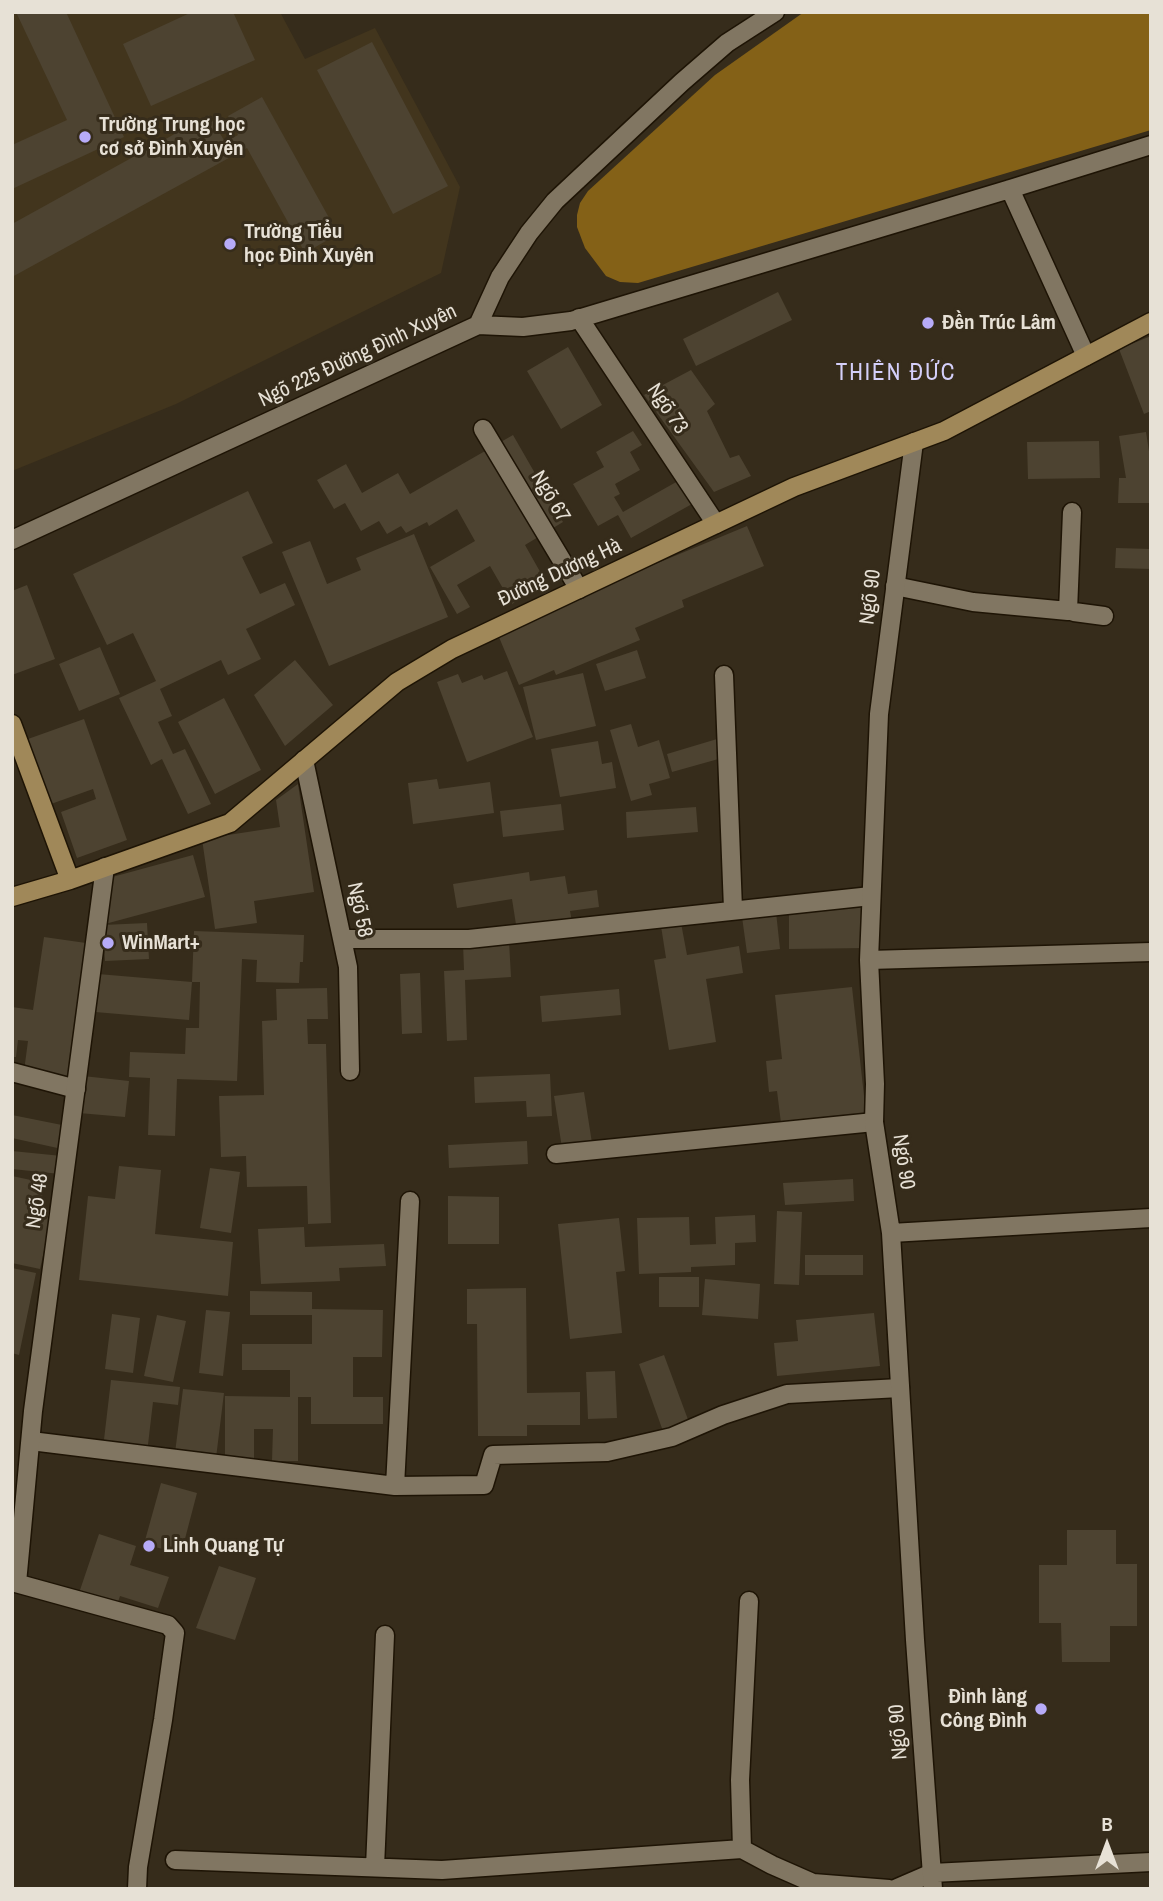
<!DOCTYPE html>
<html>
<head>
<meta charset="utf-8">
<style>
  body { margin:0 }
  #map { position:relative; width:1163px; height:1901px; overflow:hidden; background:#362c1b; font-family:"Archivo Narrow",sans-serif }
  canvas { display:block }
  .frame { position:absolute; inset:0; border:14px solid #e7e1d6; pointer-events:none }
  .north { position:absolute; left:1072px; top:1810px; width:70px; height:70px; -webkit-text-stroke:5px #362c1b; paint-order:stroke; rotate:0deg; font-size:19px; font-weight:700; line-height:28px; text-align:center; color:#e7e1d6 }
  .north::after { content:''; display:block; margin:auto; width:24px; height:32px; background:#e7e1d6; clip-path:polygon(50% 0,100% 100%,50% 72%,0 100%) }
</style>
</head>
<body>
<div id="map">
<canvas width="1163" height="1901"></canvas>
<div class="frame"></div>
<div class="north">B</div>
</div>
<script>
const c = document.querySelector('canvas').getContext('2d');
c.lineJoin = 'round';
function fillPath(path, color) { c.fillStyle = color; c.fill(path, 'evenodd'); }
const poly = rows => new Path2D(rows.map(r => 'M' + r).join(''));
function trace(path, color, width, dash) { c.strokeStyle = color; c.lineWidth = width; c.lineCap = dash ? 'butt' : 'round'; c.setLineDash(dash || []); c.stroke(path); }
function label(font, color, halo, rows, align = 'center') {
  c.font = font + ' "Archivo Narrow",sans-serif'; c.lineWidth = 6; c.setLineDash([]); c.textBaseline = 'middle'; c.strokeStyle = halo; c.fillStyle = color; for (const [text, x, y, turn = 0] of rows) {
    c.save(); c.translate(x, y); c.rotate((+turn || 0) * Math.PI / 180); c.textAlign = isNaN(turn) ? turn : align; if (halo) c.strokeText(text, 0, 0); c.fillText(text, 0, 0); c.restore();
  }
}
const built = poly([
  [12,12,280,12,305,59,375,28,460,187,441,273,176,404,12,471]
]);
const water = poly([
  [804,12,1151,12,1151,130,638,283,620,282,606,276,585,248,577,227,577,215,580,203,588,191,715,75]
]);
const building = poly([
  [16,12,66,12,124,137,12,189,12,145,67,120],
  [192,12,233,12,255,60,151,106,123,44],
  [372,42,448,186,393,214,317,70],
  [262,97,338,234,305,253,247,148,12,277,12,224,209,115,225,142,238,135,228,116],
  [778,292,792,320,696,366,683,339],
  [1151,336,1151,411,1144,414,1119,349],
  [568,347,602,405,561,429,527,371],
  [691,370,715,404,707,411,730,458,739,455,751,476,714,492,644,395],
  [633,431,642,445,630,452,640,470,615,484,620,494,614,497,623,512,678,481,692,504,631,538,618,515,598,526,573,484,604,467,596,452],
  [1146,432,1151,464,1151,503,1118,503,1119,478,1126,478,1119,436],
  [513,435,563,522,525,545,547,584,512,604,490,566,457,585,470,607,457,614,430,567,475,541,457,509,429,526,427,522,406,533,401,526,387,534,379,521,361,531,345,503,334,509,317,480,346,464,362,493,398,473,410,494],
  [1099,441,1100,478,1028,479,1027,442],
  [248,491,273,543,242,557,260,594,285,583,295,605,246,629,261,659,228,675,221,660,160,689,172,716,158,722,173,754,185,749,211,804,188,814,162,759,151,765,119,698,156,681,133,633,107,645,73,574],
  [747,526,764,566,682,600,684,607,635,628,640,640,556,675,554,670,519,685,496,630],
  [414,534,448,617,329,666,282,552,310,541,327,584,361,570,356,558],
  [1116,548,1151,549,1151,569,1115,568],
  [27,585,55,659,12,675,12,591],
  [100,647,120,694,79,711,59,664],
  [637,650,646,678,605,691,596,664],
  [295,660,333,705,285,746,254,695],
  [507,671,533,737,467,762,437,682,458,674,462,683,482,675,484,680],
  [583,673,596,726,536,740,523,687],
  [224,698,261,770,215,794,178,722],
  [84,719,127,840,77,858,61,812,96,799,93,789,51,804,28,739],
  [631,724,638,747,659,740,670,778,649,784,652,795,631,801,610,730],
  [717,739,722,758,672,772,667,754],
  [598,741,602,764,612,762,616,788,560,797,551,749],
  [437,779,439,789,490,782,494,813,413,824,408,783],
  [298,784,314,892,254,901,257,923,215,929,202,839,280,827,276,800],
  [561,804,564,830,503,837,500,811],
  [696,807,698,832,627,838,626,812],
  [193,855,205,897,105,924,105,879],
  [529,872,530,881,565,876,568,894,597,890,599,907,570,911,572,922,517,931,512,899,457,908,453,884],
  [865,904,866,948,789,949,789,905],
  [776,912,780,949,747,953,742,917],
  [147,923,149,959,105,961,103,925],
  [681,923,687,955,739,946,743,973,706,979,716,1042,669,1050,654,960,666,958,661,926],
  [194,931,304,935,303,962,300,962,299,983,256,982,257,960,242,959,237,1081,177,1079,175,1136,148,1135,150,1078,129,1077,130,1052,185,1054,186,1028,199,1028,200,982,192,982],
  [44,937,93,944,74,1078,24,1071,28,1041,18,1040,16,1057,12,1057,12,1007,33,1010],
  [509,941,511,977,465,980,467,1040,447,1041,444,971,464,970,463,943],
  [420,973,422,1033,402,1034,400,974],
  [98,974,192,982,189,1020,95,1012],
  [852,987,866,1114,781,1123,777,1091,769,1092,766,1061,782,1059,775,995],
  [327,988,328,1019,307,1019,308,1044,326,1044,331,1223,308,1224,307,1186,247,1187,246,1156,221,1157,219,1096,264,1095,262,1021,277,1020,276,989],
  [619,989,621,1015,542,1022,540,996],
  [550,1074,552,1116,527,1117,526,1101,475,1103,474,1077],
  [83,1076,129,1081,125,1117,79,1113],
  [584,1092,592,1143,562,1148,554,1096],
  [12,1115,67,1126,62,1149,12,1138],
  [527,1141,528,1164,449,1168,448,1145],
  [12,1151,62,1156,60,1174,12,1169],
  [119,1166,161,1170,155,1234,233,1242,228,1296,79,1280,88,1196,115,1199],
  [210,1168,240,1172,231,1233,200,1228],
  [12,1176,45,1183,39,1211,52,1214,40,1269,12,1263],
  [853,1179,854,1201,785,1205,783,1183],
  [448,1196,499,1197,499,1244,448,1244],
  [777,1211,802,1212,799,1285,774,1284],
  [755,1215,756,1242,735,1243,735,1265,691,1267,691,1272,639,1274,637,1218,689,1217,690,1245,716,1244,715,1217],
  [619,1218,625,1271,616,1272,622,1333,570,1339,558,1224],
  [304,1227,305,1247,384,1244,386,1266,339,1268,340,1281,261,1284,258,1229],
  [805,1255,863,1255,863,1275,805,1275],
  [12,1268,36,1273,19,1355,12,1353],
  [659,1277,699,1277,699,1307,659,1307],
  [705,1279,760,1284,758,1319,702,1315],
  [526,1288,527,1393,580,1392,580,1425,527,1425,527,1436,478,1436,477,1324,467,1324,467,1289],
  [250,1291,312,1292,312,1309,383,1310,382,1357,353,1357,353,1397,383,1397,383,1424,311,1424,311,1397,298,1397,298,1461,272,1461,273,1429,254,1429,254,1462,225,1462,225,1396,290,1397,290,1370,242,1370,242,1344,312,1344,312,1315,250,1315],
  [206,1310,230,1312,223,1376,199,1373],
  [874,1313,880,1366,777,1376,774,1343,798,1341,796,1320],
  [112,1314,140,1318,133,1373,105,1369],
  [157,1315,186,1321,173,1382,144,1376],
  [664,1355,690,1425,664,1434,639,1364],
  [615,1371,617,1418,588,1419,586,1372],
  [111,1380,180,1387,178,1405,153,1402,147,1453,103,1448],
  [183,1389,224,1393,216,1458,175,1453],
  [161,1483,197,1493,181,1554,144,1544],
  [1067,1530,1116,1530,1116,1564,1137,1564,1137,1626,1110,1626,1110,1662,1062,1662,1061,1623,1039,1623,1039,1565,1067,1565],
  [99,1534,136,1546,130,1565,169,1577,158,1608,120,1596,117,1605,79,1593],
  [219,1566,256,1578,235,1640,196,1628]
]);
const lane = poly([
  [895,586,973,602,1068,611,1072,512],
  [1074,612,1104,616],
  [724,675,733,909],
  [304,760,348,967,350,1071],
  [342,939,469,939,871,896],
  [12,1072,76,1089],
  [556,1154,874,1122],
  [31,1441,395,1486,484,1485,493,1455,607,1452,672,1437,723,1415,787,1394,900,1388],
  [395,1486,410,1201],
  [742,1849,740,1780,749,1601],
  [175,1860,442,1870,742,1849,772,1865,813,1883,889,1889],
  [375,1867,385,1635],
  [895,1889,932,1873]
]);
const street = poly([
  [1010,189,1086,356],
  [579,318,716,524],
  [478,325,523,327,571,321,1010,189,1151,145],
  [483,429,579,589],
  [914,442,879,714,869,960,875,1084,874,1122,891,1233,915,1640,933,1889],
  [12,540,478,325,500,277,529,233,555,201,682,82,727,43,775,12],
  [869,960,1151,952],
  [891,1233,1151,1218],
  [12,1582,168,1625,175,1633,163,1720,138,1867,137,1889],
  [17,1583,33,1411,105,867],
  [932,1873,1151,1862]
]);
const secondary = poly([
  [12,724,70,880],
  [12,897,70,880,230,823,397,682,452,649,794,487,944,431,1151,322]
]);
const markers = [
  [85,137,7,"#b7abf8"],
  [230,244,7,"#b7abf8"],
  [928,323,7,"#b7abf8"],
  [108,943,7,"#b7abf8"],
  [149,1546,7,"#b7abf8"],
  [1041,1709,7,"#b7abf8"]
];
const poiNames = [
  ["Trường Trung học",99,125],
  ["cơ sở Đình Xuyên",99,149],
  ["Trường Tiểu",244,232],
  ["học Đình Xuyên",244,256],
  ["Đền Trúc Lâm",942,323],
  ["WinMart+",122,943],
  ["Linh Quang Tự",163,1546],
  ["Đình làng",1027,1697,"right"],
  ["Công Đình",1027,1721,"right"]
];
const streetNames = [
  ["Ngõ 225 Đường Đình Xuyên",358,356,-25],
  ["Ngõ 73",667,409,56],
  ["Ngõ 67",550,497,59],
  ["Đường Dương Hà",560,573,-25],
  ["Ngõ 90",871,597,-83],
  ["Ngõ 58",359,910,78],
  ["Ngõ 90",903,1162,82],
  ["Ngõ 48",38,1201,-82],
  ["Ngõ 90",899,1732,-94]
];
const neighbourhoodNames = [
  ["THIÊN ĐỨC",896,374]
];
fillPath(built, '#42351d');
fillPath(water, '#846117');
fillPath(building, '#4d4331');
trace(lane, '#1e1405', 21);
trace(street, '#1e1405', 21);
trace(secondary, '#1e1405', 21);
trace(lane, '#817662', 18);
trace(street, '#817662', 18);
trace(secondary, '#a08859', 18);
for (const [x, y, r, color] of markers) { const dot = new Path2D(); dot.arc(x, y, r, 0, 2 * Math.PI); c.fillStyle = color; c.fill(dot); trace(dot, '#362c1b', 2.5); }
label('bold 21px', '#e7e1d6', '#362c1b', poiNames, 'left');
label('21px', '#e7e1d6', '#362c1b', streetNames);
c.letterSpacing = '2px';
label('23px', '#d4cffa', '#362c1b', neighbourhoodNames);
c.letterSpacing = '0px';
</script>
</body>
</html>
